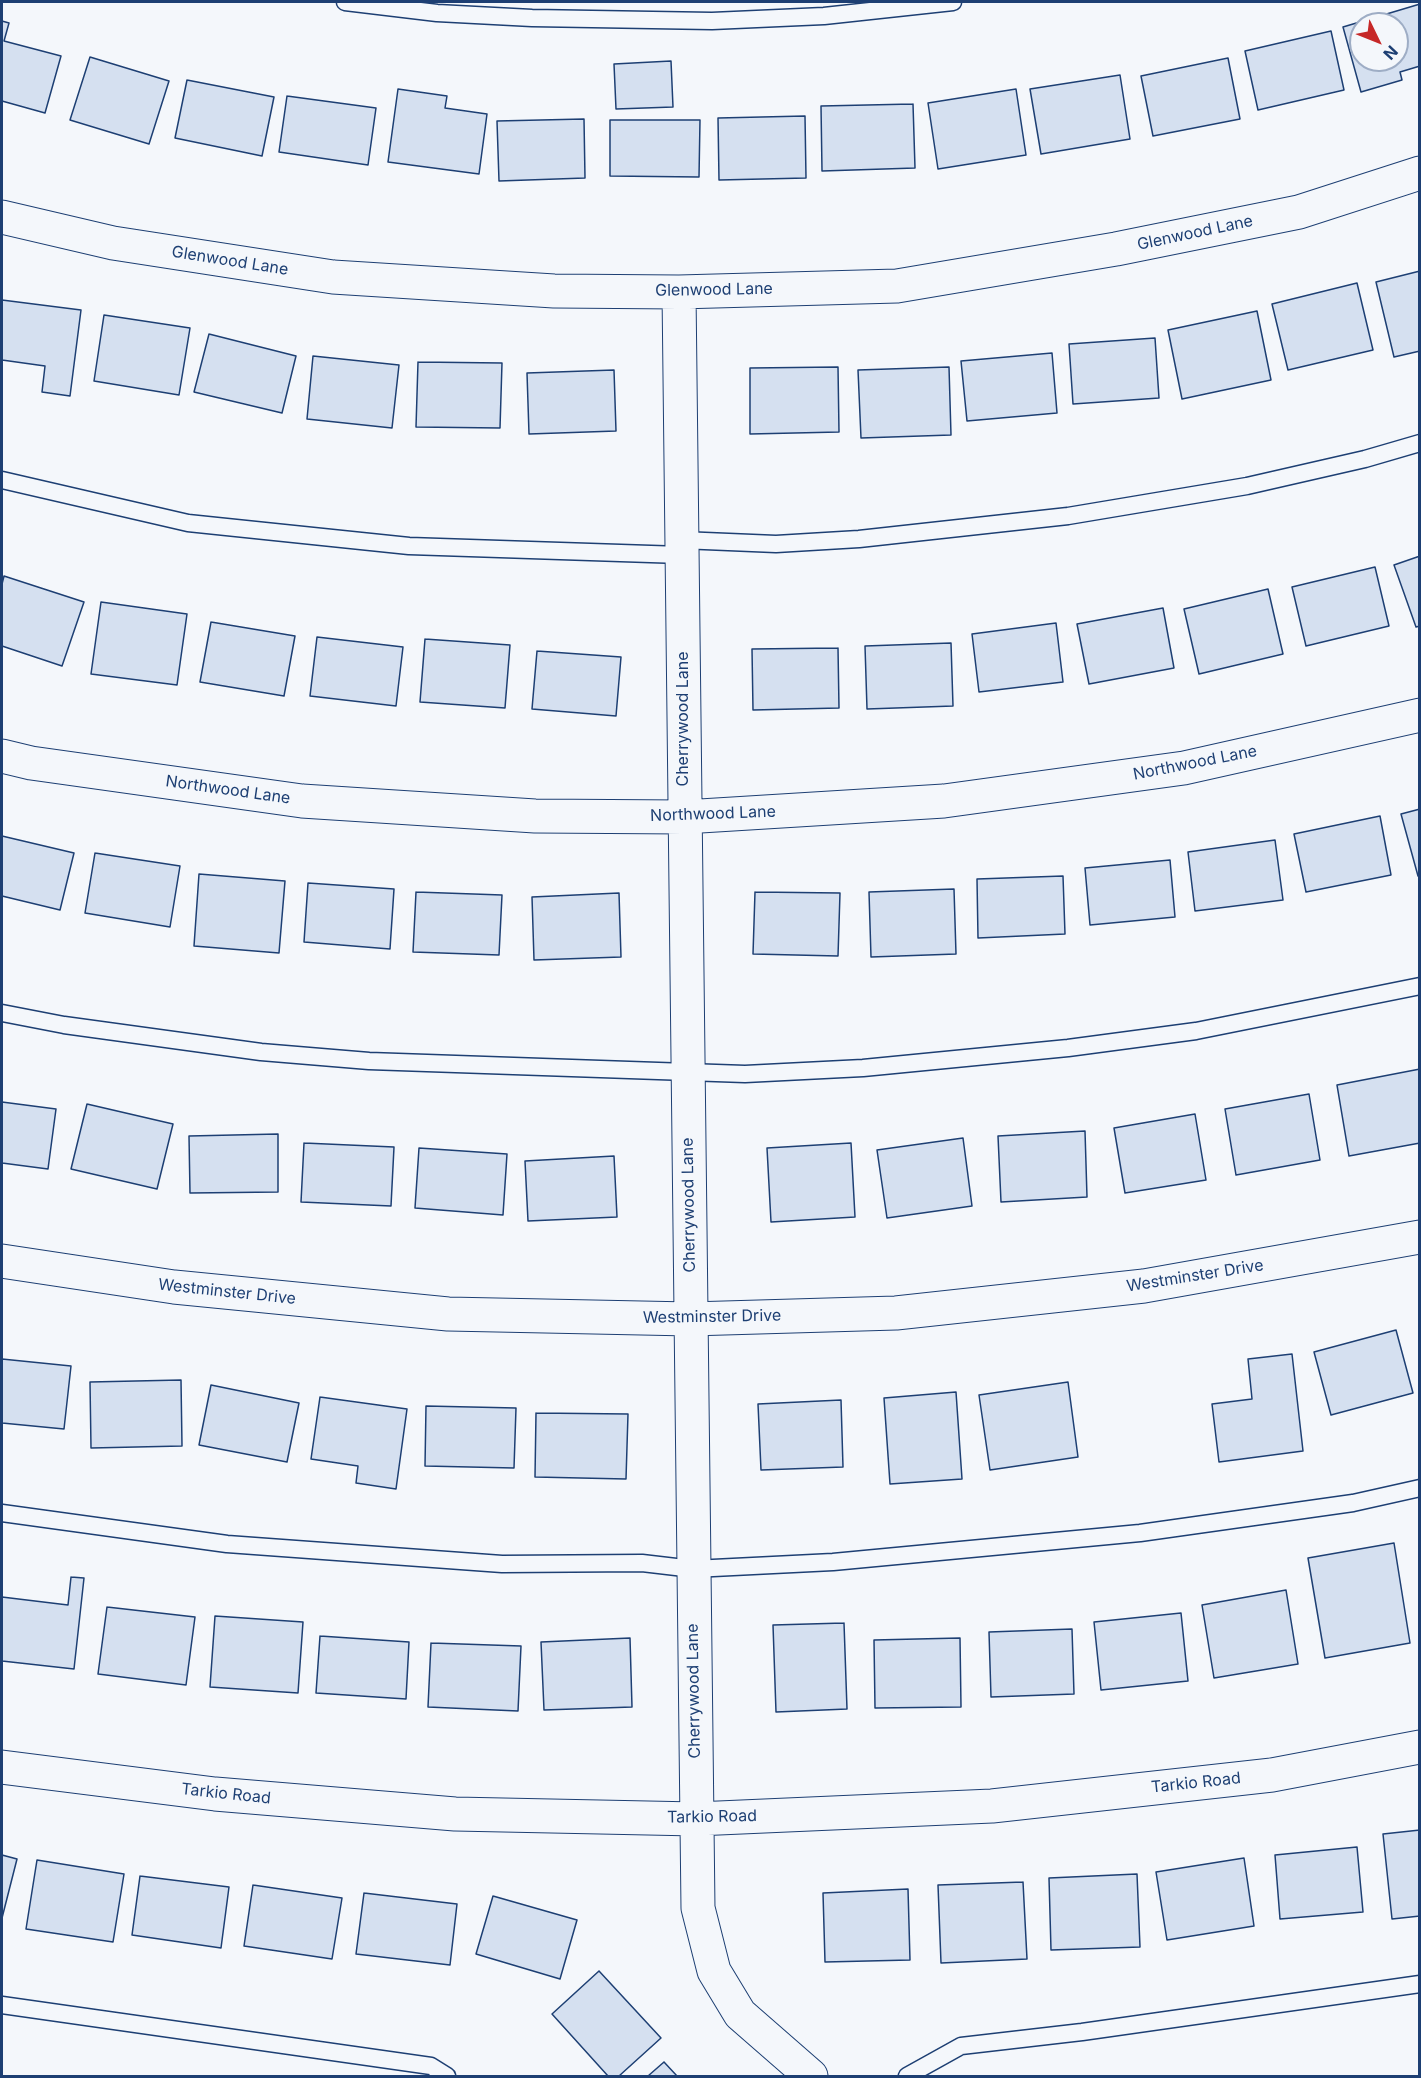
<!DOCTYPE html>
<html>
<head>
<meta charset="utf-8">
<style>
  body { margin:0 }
  #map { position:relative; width:1421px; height:2078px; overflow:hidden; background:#f4f7fb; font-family:Inter,sans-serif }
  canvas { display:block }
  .frame { position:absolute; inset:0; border:3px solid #1d3f73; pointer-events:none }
  .north { position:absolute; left:1349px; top:12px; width:60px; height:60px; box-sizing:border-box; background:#f4f7fb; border:2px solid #9eadc5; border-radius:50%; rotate:133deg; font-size:16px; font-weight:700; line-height:24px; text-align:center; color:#1d3f73 }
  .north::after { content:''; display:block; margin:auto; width:21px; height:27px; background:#c62828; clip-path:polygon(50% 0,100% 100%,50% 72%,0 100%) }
</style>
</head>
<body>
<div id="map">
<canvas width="1421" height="2078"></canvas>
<div class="frame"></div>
<div class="north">N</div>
</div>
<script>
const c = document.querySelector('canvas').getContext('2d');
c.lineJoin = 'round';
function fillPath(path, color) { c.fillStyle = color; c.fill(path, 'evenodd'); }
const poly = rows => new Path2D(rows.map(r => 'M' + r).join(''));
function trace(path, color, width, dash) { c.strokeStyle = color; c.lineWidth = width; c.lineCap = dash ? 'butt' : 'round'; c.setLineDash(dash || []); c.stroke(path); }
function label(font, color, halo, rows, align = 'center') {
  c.font = font + ' Inter,sans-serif'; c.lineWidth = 4.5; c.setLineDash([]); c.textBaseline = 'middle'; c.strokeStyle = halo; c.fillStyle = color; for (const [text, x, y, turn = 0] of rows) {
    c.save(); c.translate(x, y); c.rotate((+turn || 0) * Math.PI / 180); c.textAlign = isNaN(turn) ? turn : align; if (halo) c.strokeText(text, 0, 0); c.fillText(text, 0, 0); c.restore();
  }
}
const building = poly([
  [1420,4,1420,66,1400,72,1402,80,1361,92,1343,27,1420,4],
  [1361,24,1397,24,1397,60,1361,60,1361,24],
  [2,21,9,23,4,41,61,56,45,113,2,101,2,21],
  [1331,31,1344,90,1258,110,1245,51,1331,31],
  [90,57,169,81,149,144,70,120,90,57],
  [1228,58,1240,119,1153,136,1141,76,1228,58],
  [671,61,673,107,616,109,614,64,671,61],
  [1120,75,1130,139,1041,154,1030,89,1120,75],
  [187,80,274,97,262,156,175,138,187,80],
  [398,89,447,96,445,108,487,114,479,174,388,162,398,89],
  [1016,89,1026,155,938,169,928,103,1016,89],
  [287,96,376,108,368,165,279,152,287,96],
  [913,104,915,168,822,171,821,106,913,104],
  [805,116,806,178,719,180,718,118,805,116],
  [584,119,585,178,499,181,497,121,584,119],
  [610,120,700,120,699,177,610,176,610,120],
  [1420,271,1420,351,1394,357,1376,282,1420,271],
  [1357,283,1373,350,1288,370,1272,304,1357,283],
  [2,300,81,310,70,396,42,392,45,366,2,360,2,300],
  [1257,311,1271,380,1182,399,1168,330,1257,311],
  [104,315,190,328,179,395,94,381,104,315],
  [209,334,296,356,282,413,194,392,209,334],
  [1155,338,1159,398,1073,404,1069,344,1155,338],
  [1052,353,1057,413,967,421,961,361,1052,353],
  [313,356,399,365,392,428,307,419,313,356],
  [418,362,502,363,500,428,416,427,418,362],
  [838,367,839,432,750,434,750,368,838,367],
  [949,367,951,435,861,438,858,370,949,367],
  [614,370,616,431,529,434,527,373,614,370],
  [1420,556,1420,626,1416,627,1394,565,1420,556],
  [1375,567,1389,626,1306,646,1292,587,1375,567],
  [4,576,84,602,62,666,2,646,2,584,4,576],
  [1268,589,1283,654,1199,674,1184,609,1268,589],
  [101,602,187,614,177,685,91,674,101,602],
  [1163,608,1174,668,1089,684,1077,624,1163,608],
  [211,622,295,636,284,696,200,682,211,622],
  [1056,623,1063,682,979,692,972,634,1056,623],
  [317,637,403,647,396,706,310,696,317,637],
  [425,639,510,645,505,708,420,702,425,639],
  [951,643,953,706,867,709,865,646,951,643],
  [838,648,839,708,753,710,752,649,838,648],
  [537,651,621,657,616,716,532,709,537,651],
  [1420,809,1420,876,1418,876,1401,814,1420,809],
  [1380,816,1391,875,1306,892,1294,834,1380,816],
  [2,836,74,853,60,910,2,896,2,836],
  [1275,840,1283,900,1195,911,1188,852,1275,840],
  [95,853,180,866,170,927,85,913,95,853],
  [1170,860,1175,917,1090,925,1085,868,1170,860],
  [199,874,285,881,279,953,194,946,199,874],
  [1063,876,1065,934,978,938,977,879,1063,876],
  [308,883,394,889,390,949,304,942,308,883],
  [954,889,956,954,871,957,869,892,954,889],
  [416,892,502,895,499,955,413,952,416,892],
  [755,892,840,893,838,956,753,954,755,892],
  [619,893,621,957,534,960,532,897,619,893],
  [1420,1069,1420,1143,1349,1156,1337,1085,1420,1069],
  [1309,1094,1320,1160,1236,1175,1225,1109,1309,1094],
  [2,1102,56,1109,48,1169,2,1163,2,1102],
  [87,1104,173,1124,157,1189,71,1169,87,1104],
  [1195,1114,1206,1180,1125,1193,1114,1128,1195,1114],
  [1085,1131,1087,1197,1001,1202,998,1136,1085,1131],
  [278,1134,278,1192,190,1193,189,1136,278,1134],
  [963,1138,972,1206,887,1218,877,1150,963,1138],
  [304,1143,394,1147,391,1206,301,1202,304,1143],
  [851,1143,855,1217,771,1222,767,1148,851,1143],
  [419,1148,507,1154,503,1215,415,1208,419,1148],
  [614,1156,617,1217,528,1221,525,1161,614,1156],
  [1396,1330,1413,1393,1331,1415,1314,1352,1396,1330],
  [1292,1354,1303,1451,1219,1462,1212,1404,1252,1399,1248,1359,1292,1354],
  [2,1359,71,1366,64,1429,2,1423,2,1359],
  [181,1380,182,1446,91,1448,90,1382,181,1380],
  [1068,1382,1078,1457,990,1470,979,1395,1068,1382],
  [211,1385,299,1403,287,1462,199,1445,211,1385],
  [956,1392,962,1479,890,1484,884,1398,956,1392],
  [320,1397,407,1409,396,1489,356,1483,358,1466,311,1459,320,1397],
  [841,1400,843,1467,761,1470,758,1404,841,1400],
  [426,1406,516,1408,514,1468,425,1466,426,1406],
  [536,1413,628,1414,626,1479,535,1477,536,1413],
  [1394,1543,1410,1643,1325,1658,1308,1558,1394,1543],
  [71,1577,84,1578,74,1669,2,1661,2,1597,68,1605,71,1577],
  [1286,1590,1298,1664,1214,1678,1202,1605,1286,1590],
  [107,1607,195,1617,186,1685,98,1674,107,1607],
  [1181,1613,1188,1681,1101,1690,1094,1622,1181,1613],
  [215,1616,303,1622,298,1693,210,1687,215,1616],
  [844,1623,847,1709,776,1712,773,1625,844,1623],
  [1072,1629,1074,1694,991,1697,989,1632,1072,1629],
  [320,1636,409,1642,406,1699,316,1693,320,1636],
  [630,1638,632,1707,544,1710,541,1642,630,1638],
  [960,1638,961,1707,875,1708,874,1640,960,1638],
  [431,1643,521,1646,518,1711,428,1707,431,1643],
  [1420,1830,1420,1916,1392,1919,1383,1834,1420,1830],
  [1357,1847,1363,1912,1280,1919,1275,1855,1357,1847],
  [2,1855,17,1859,2,1918,2,1855],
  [1244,1858,1254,1926,1167,1940,1156,1872,1244,1858],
  [37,1860,124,1874,113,1942,26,1929,37,1860],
  [1137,1874,1140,1947,1051,1950,1049,1878,1137,1874],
  [140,1876,229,1887,221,1948,132,1935,140,1876],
  [1023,1882,1027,1959,941,1963,938,1885,1023,1882],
  [253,1885,342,1898,332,1959,244,1946,253,1885],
  [908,1889,910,1960,825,1962,823,1893,908,1889],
  [364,1893,457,1904,450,1965,356,1954,364,1893],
  [493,1896,577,1920,560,1979,476,1954,493,1896],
  [599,1971,661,2038,619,2076,608,2076,552,2014,599,1971],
  [664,2062,677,2076,648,2076,664,2062]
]);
const lane = poly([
  [345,2,437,13,532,18,712,21,824,16,953,2],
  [2,480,188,523,409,546,681,555],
  [681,540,776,544,859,539,1068,516,1247,486,1365,459,1420,443],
  [2,1013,64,1025,261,1052,369,1061,745,1074,863,1068,1068,1048,1196,1031,1420,986],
  [2,1513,227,1544,502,1564,642,1563,693,1569,833,1562,1140,1533,1353,1503,1420,1488],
  [2,2005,431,2066,447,2076],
  [907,2076,961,2046,1082,2032,1420,1984]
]);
const street = poly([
  [2,217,113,243,333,277,554,291,679,292,897,286,1116,249,1299,212,1420,173],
  [679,292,698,1908,714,1971,740,2014,811,2076],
  [2,756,31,763,302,801,535,816,684,817,944,801,1184,768,1420,715],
  [2,1261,174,1287,448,1314,690,1319,896,1313,1144,1286,1420,1237],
  [2,1767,215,1794,455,1814,696,1819,992,1806,1272,1775,1420,1747]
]);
const streetNames = [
  ["Glenwood Lane",1195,233,-12],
  ["Glenwood Lane",230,261,9],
  ["Glenwood Lane",714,290,-1],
  ["Cherrywood Lane",683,719,-90],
  ["Northwood Lane",1195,763,-11],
  ["Northwood Lane",228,790,8],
  ["Northwood Lane",713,814,-2],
  ["Cherrywood Lane",689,1205,-91],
  ["Westminster Drive",1195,1276,-9],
  ["Westminster Drive",227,1292,6],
  ["Westminster Drive",712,1317,-1],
  ["Cherrywood Lane",694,1691,-91],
  ["Tarkio Road",1196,1783,-6],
  ["Tarkio Road",226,1794,6],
  ["Tarkio Road",712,1817,-1]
];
fillPath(building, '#d5e0f0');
trace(building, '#1d3f73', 1.5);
trace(lane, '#1d3f73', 19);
trace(street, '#1d3f73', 35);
trace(lane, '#f4f7fb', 16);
trace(street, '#f4f7fb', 33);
label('16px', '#1d3f73', '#f4f7fb', streetNames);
</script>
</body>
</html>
